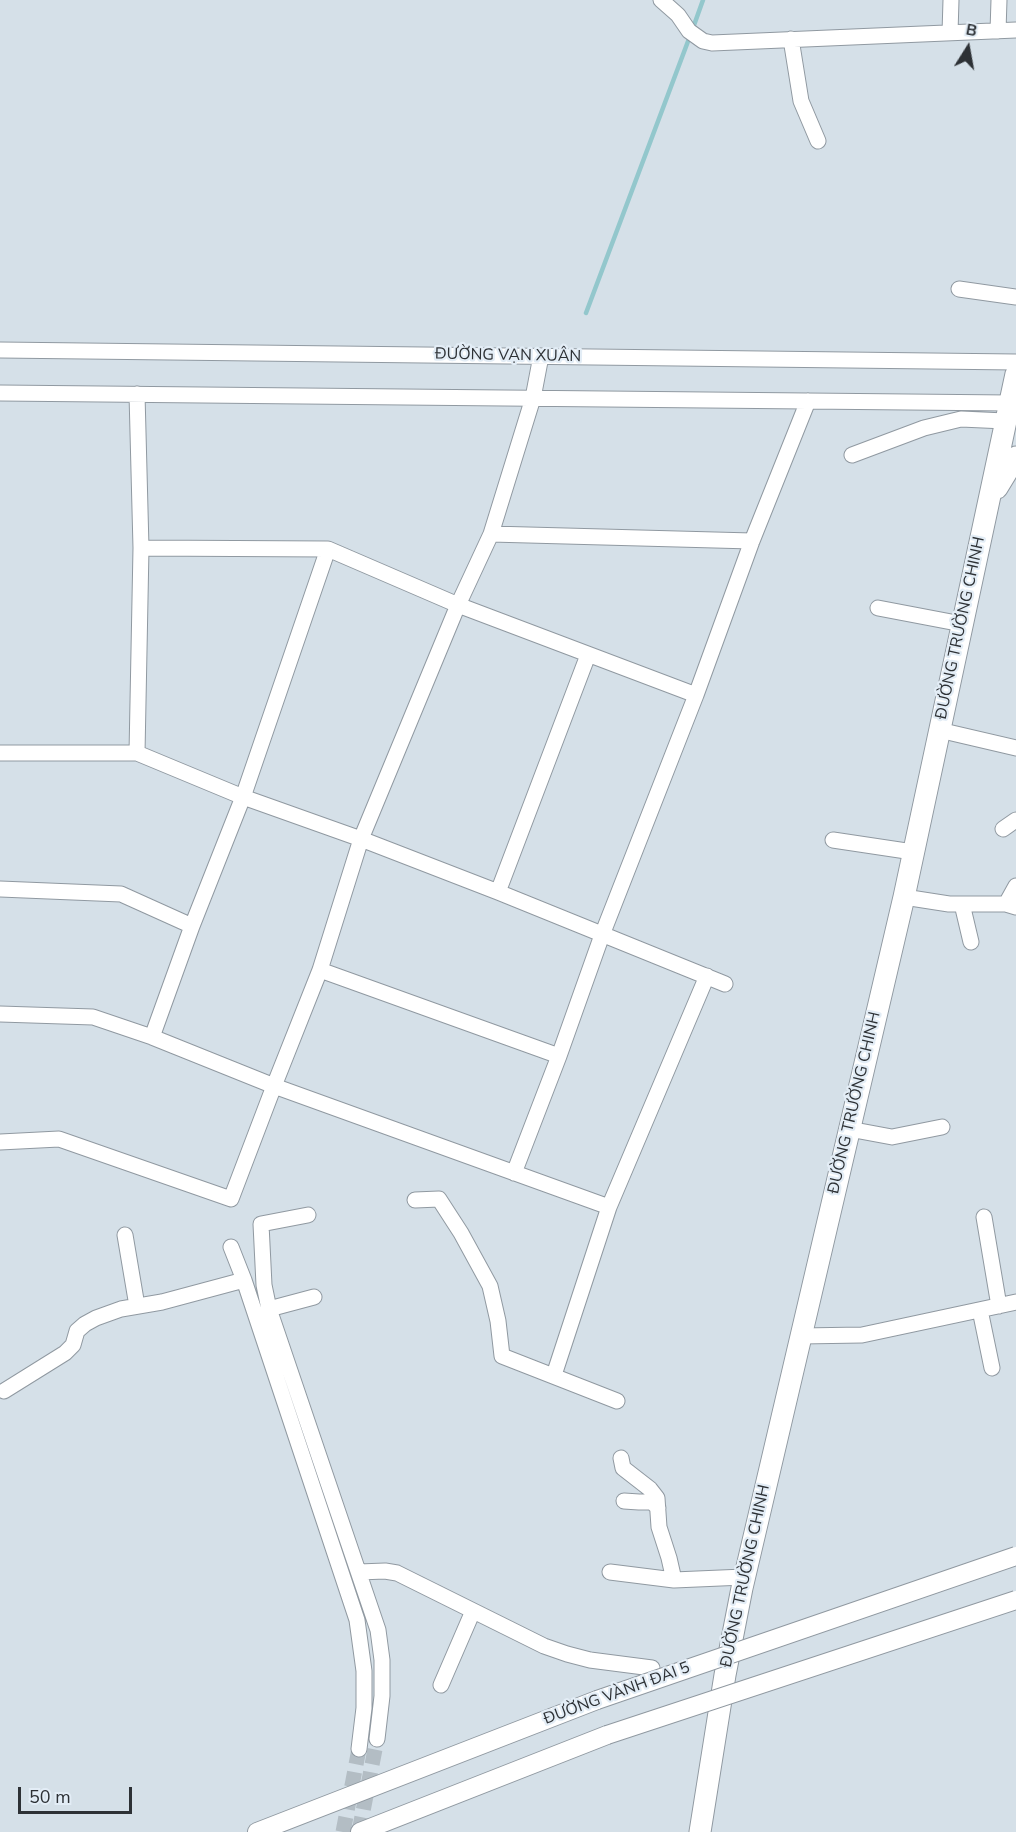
<!DOCTYPE html>
<html>
<head>
<meta charset="utf-8">
<style>
  body { margin:0 }
  #map { position:relative; width:1016px; height:1832px; overflow:hidden; background:#d5e0e8; font-family:"Nunito Sans",sans-serif }
  canvas { display:block }
  .north { position:absolute; left:938px; top:18px; width:60px; height:60px; -webkit-text-stroke:4px #e3edf6; paint-order:stroke; rotate:11deg; font-size:16px; font-weight:700; line-height:24px; text-align:center; color:#2d3135 }
  .north::after { content:''; display:block; margin:auto; width:21px; height:27px; background:#2d3135; clip-path:polygon(50% 0,100% 100%,50% 72%,0 100%) }
  .scale { position:absolute; left:18px; top:1787px; width:114px; height:27px; box-sizing:border-box; border:3px solid #2d3135; border-top:0; padding-left:8px; font-size:18px; line-height:21px; white-space:nowrap; color:#2d3135; -webkit-text-stroke:4px #e3edf6; paint-order:stroke }
</style>
</head>
<body>
<div id="map">
<canvas width="1016" height="1832"></canvas>
<div class="north">B</div>
<div class="scale">50 m</div>
</div>
<script>
const c = document.querySelector('canvas').getContext('2d');
c.lineJoin = 'round';
const poly = rows => new Path2D(rows.map(r => 'M' + r).join(''));
function trace(path, color, width, dash) { c.strokeStyle = color; c.lineWidth = width; c.lineCap = dash ? 'butt' : 'round'; c.setLineDash(dash || []); c.stroke(path); }
function label(font, color, halo, rows, align = 'center') {
  c.font = font + ' "Nunito Sans",sans-serif'; c.lineWidth = 4.5; c.setLineDash([]); c.textBaseline = 'middle'; c.strokeStyle = halo; c.fillStyle = color; for (const [text, x, y, turn = 0] of rows) {
    c.save(); c.translate(x, y); c.rotate((+turn || 0) * Math.PI / 180); c.textAlign = isNaN(turn) ? turn : align; if (halo) c.strokeText(text, 0, 0); c.fillText(text, 0, 0); c.restore();
  }
}
const stream = poly([
  [693,28,703,0],
  [586,313,690,36]
]);
const minorTunnel = poly([
  [343,1832,359,1749],
  [359,1832,377,1739]
]);
const minor = poly([
  [661,0,678,15,689,31,703,41,712,43,1016,30],
  [998,31,999,0],
  [950,33,951,0],
  [791,39,801,101,818,141],
  [959,289,1016,297],
  [0,350,1016,362],
  [0,393,1009,403],
  [852,455,924,428,961,419,1005,421],
  [491,534,752,541],
  [141,548,328,549,458,605,696,695],
  [878,608,962,624],
  [939,730,1016,748],
  [0,753,137,753,243,797,361,839,498,892,725,984],
  [137,753,141,548,137,394],
  [1003,829,1016,820],
  [833,840,913,852],
  [0,889,121,894,192,926],
  [498,892,588,655],
  [904,897,949,904,1006,904,1016,907],
  [962,904,971,942],
  [1006,904,1016,886],
  [320,970,559,1056],
  [0,1014,93,1017,152,1037,274,1086,609,1207],
  [152,1037,192,926,243,797,328,549],
  [849,1129,892,1137,942,1127],
  [0,1142,59,1139,231,1199,274,1086,320,970,361,839,458,605,491,534,533,398,541,356],
  [514,1173,559,1056,602,935,696,695,752,541,808,401],
  [415,1200,439,1199,461,1233,490,1286,498,1321,502,1356,617,1401],
  [308,1215,261,1224,264,1285,269,1309,378,1630,382,1660,382,1696,377,1739],
  [984,1217,999,1306],
  [125,1235,137,1306],
  [231,1247,244,1280,357,1620,364,1671,364,1708,359,1749],
  [269,1309,314,1297],
  [980,1310,992,1368],
  [801,1336,862,1335,1016,1302],
  [554,1375,609,1207,707,976],
  [4,1391,65,1353,73,1345,77,1331,85,1324,96,1318,121,1309,162,1302,244,1280],
  [621,1458,623,1468,650,1489,657,1498,659,1527,669,1558,674,1580],
  [624,1501,639,1502,652,1502,658,1508],
  [359,1572,385,1571,397,1573,544,1646,567,1654,590,1660,652,1668],
  [610,1572,674,1580,744,1577],
  [441,1685,473,1611]
]);
const major = poly([
  [257,1832,597,1700],
  [360,1832,607,1735]
]);
const highway = poly([
  [997,488,1016,457],
  [700,1832,725,1675,742,1588,904,897,1016,374]
]);
const majorBridge = poly([
  [597,1700,1016,1556],
  [607,1735,1016,1600]
]);
const streetNames = [
  ["ĐƯỜNG VẠN XUÂN",508,356,1],
  ["ĐƯỜNG TRƯỜNG CHINH",961,628,-78],
  ["ĐƯỜNG TRƯỜNG CHINH",855,1103,-77],
  ["ĐƯỜNG TRƯỜNG CHINH",746,1576,-78],
  ["ĐƯỜNG VÀNH ĐAI 5",617,1694,-20]
];
trace(stream, '#93c7cc', 4.5);
trace(minorTunnel, '#b3bdc4', 15, [15, 8]);
trace(minor, '#9099a1', 17);
trace(major, '#9099a1', 20);
trace(highway, '#9099a1', 23);
trace(minor, '#fff', 15);
trace(major, '#fff', 18);
trace(highway, '#fff', 21);
trace(majorBridge, '#9099a1', 20, []);
trace(majorBridge, '#fff', 18);
label('16px', '#2d3135', '#e3edf6', streetNames);
</script>
</body>
</html>
